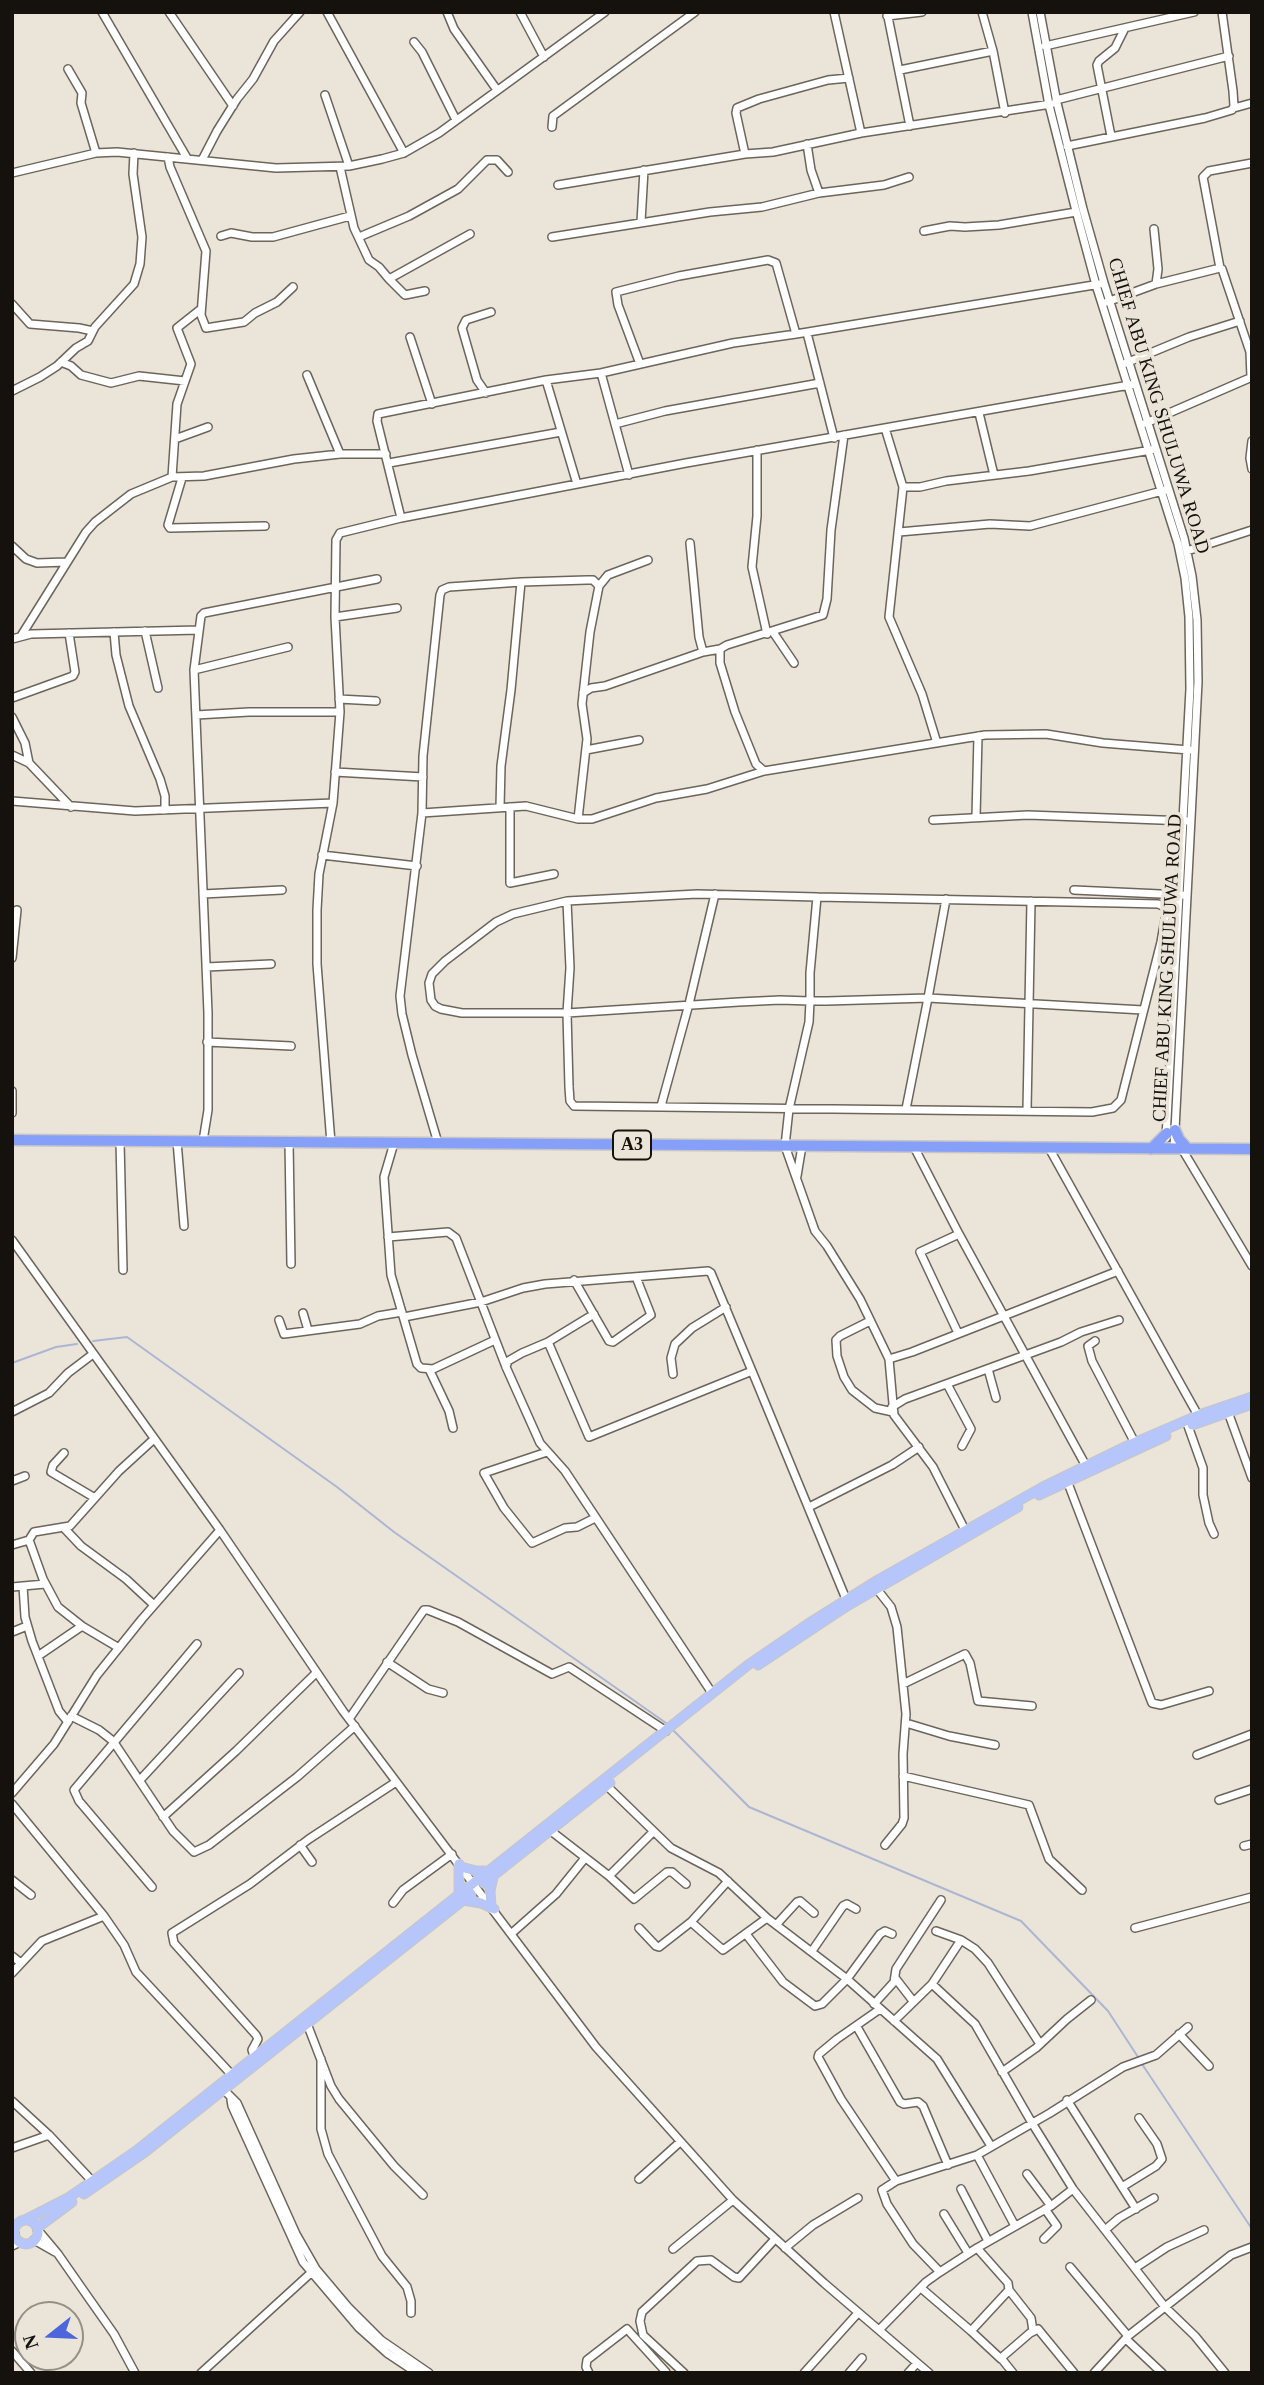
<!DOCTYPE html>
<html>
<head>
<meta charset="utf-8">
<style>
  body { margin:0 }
  #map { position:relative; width:1264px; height:2385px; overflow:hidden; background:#ebe4d8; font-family:"Times New Roman",serif }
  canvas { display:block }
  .frame { position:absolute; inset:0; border:14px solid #15120e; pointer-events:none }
  .north { position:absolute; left:14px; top:2301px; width:70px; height:70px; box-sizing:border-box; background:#ebe4d8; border:2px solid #959087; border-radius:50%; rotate:252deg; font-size:19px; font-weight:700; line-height:28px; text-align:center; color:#15120e }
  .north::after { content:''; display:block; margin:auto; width:24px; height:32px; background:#4d66db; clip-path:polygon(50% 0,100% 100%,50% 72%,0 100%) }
</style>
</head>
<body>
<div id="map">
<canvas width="1264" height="2385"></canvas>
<div class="frame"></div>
<div class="north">N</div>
</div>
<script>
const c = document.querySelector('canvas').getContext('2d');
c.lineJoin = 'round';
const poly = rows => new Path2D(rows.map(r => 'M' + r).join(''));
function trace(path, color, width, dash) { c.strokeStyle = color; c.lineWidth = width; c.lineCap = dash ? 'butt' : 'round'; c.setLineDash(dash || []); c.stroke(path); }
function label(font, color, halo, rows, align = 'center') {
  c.font = font + ' "Times New Roman",serif'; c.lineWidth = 7; c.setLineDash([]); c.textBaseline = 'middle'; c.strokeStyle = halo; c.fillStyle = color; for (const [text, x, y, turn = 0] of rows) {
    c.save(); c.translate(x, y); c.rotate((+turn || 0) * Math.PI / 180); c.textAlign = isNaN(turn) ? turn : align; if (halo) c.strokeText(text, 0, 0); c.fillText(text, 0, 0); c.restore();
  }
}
const stream = poly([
  [93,1341,127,1337,337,1487,394,1532,666,1723],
  [12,1363,56,1347,77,1344],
  [673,1730,749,1807,1021,1921,1108,2011,1138,2057],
  [1142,2064,1252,2229]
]);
const minor = poly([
  [102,12,187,158],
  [169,12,233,106],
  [327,12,404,153],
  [447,12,454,29,497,90],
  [520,12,544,57],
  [834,12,861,133],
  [887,12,910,126],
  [982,12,993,51,1005,113],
  [1032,12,1049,105,1075,207,1096,285,1178,544,1185,578,1189,617,1190,689,1166,1138],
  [1040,12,1057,103,1083,209,1104,283,1184,538,1192,576,1197,620,1198,682,1174,1149],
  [887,16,922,12],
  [414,42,422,52,456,120],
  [1045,46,1194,12],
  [68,69,82,93,81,103,96,153],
  [900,70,993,51],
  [325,95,349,166],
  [1056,100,1229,56],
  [1234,108,1252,103],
  [552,127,553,116,695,12],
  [1111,136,1097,65,1099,61,1115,48,1125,28],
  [807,144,811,170,819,193],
  [1067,146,1205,118,1232,110,1234,106,1233,91,1222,12],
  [745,154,736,113,737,108,759,99,828,80,849,78],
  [168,157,170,167,206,251,201,315,206,328,244,322,255,313,277,302,293,287],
  [202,160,217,131,237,99,253,79,274,41,300,12],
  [340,167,354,228,369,260,379,267,389,279,470,234],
  [12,173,96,153,117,152,276,168,349,166,382,159,404,153,439,133,605,12],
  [558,185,745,154,773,152,861,133,1051,104],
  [641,222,644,170],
  [1154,229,1158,269,1156,284],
  [924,231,950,226,965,227,999,225,1076,212],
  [221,236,231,233,252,237,273,237,350,216],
  [359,237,409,216,458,189,487,160,497,160,508,172],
  [552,237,710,212,762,207,819,193,884,185,909,177],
  [1220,268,1203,177,1209,171,1252,163],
  [389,279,405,295,425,291],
  [1107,302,1156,284,1220,268,1222,269,1250,352,1251,377],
  [12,304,30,324,79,328,93,331],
  [807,333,834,438],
  [796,334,1100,284],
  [410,337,432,404],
  [61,362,71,366,81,375,111,383,139,376,185,381],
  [1126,363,1189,337,1240,321],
  [601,373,629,475],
  [307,375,340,454],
  [546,380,577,484],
  [12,391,40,377,57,366,76,348,88,341,95,327,134,284,140,264,142,237,133,174,134,153],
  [486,393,477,380,462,328,466,320,491,312],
  [979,413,994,475],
  [1146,423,1252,377],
  [615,424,665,411,820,383],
  [885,428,903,487,889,617,922,694,937,743],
  [175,439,208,427],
  [1252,441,1250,458,1252,469],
  [757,450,757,516,752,567,767,634],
  [389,463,561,432],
  [172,477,177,404,191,364,177,328,201,309],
  [182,478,168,525,170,528,265,526],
  [903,487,920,487,946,481,1029,471,1151,450],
  [401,518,377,421,378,414,546,380,601,373,733,343,796,334,776,263,768,260,679,276,616,292,618,305,640,364],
  [899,532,990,524,1030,526,1166,490],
  [690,543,699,637,703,652,720,649,727,645,823,615,827,599,831,530,844,435],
  [12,546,26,559,37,563,66,562],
  [1187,551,1252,530],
  [521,582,587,580,593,580,599,586],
  [335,617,397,608],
  [145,631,158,688],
  [114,632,116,655,129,706,160,779,165,796,165,810],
  [773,632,794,663],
  [21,636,86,532,95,522,131,494,172,477,204,476,294,459,340,454,386,454],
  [12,639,31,634,199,630],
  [720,649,720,663,735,712,756,764,764,771],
  [194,670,288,647],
  [583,693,591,688,605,686,703,652],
  [12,698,73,676,75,672,69,633],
  [339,699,376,701],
  [196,715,249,712,340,712],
  [12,717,25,743,29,763],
  [586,750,639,740],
  [12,755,29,763,71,807],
  [335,772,423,777],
  [12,801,135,811,333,803],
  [510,807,510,883,554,874],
  [422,813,526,806,578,819,592,819,656,798,707,789,764,771,985,735,1046,734,1103,743,1189,750],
  [976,817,978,736],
  [578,819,587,739,582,704,590,632,599,586,608,575,648,560],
  [933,820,1028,815,1187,821],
  [322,855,417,866],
  [1074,890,1182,895],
  [203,894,282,890],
  [946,899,928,998,1143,1010],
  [567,901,570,968,567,1013,569,1087,570,1101,574,1106,1092,1112,1113,1108,1121,1100,1161,942,1166,914,1165,907,1158,904,1118,903,817,897],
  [12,958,17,910],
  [206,967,271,964],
  [207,1042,291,1046],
  [12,1091,12,1113],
  [661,1106,689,1004,715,894],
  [1027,1110,1031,901],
  [120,1141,123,1270],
  [177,1141,184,1226],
  [203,1141,208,1110,208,1013,194,670,201,616,204,613,377,579],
  [289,1142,291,1264],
  [331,1143,317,964,317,910,319,874,333,803,340,712,335,617,336,540,340,533,401,518,686,463,1135,384],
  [394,1143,384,1177,391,1275,417,1364,421,1368,433,1369,495,1340],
  [438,1143,412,1055,402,1014,400,996,422,813,423,756,440,595,442,590,449,587,521,582,511,690,501,766,500,807],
  [914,1147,959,1234,1086,1466],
  [1049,1148,1200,1419],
  [1182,1149,1252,1266],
  [797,1176,802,1146],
  [388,1237,448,1232,456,1238,506,1367,540,1443,565,1471,712,1693],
  [12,1240,220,1530,343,1711,596,2047,733,2200,824,2283,929,2373],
  [574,1280,609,1341,613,1342,651,1315,636,1277],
  [303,1313,308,1330],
  [404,1317,481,1302,523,1288,545,1284,708,1271,711,1273,752,1371],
  [279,1320,284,1334,360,1324,378,1316,402,1312],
  [870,1321,840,1336,836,1340,837,1356,844,1377,852,1390,875,1408,893,1412],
  [958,1333,920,1252,959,1234],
  [1095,1341,1088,1346,1092,1361,1135,1443],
  [548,1342,594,1314],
  [889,1359,860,1299,827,1246,815,1231,785,1146,789,1109,809,1022,810,1001,810,973,817,897,697,894,567,901,513,914,496,922,445,961,432,974,429,983,431,1000,435,1006,441,1009,462,1013,567,1013,739,1002,780,1000,810,1001,827,1001,928,998,906,1109],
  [506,1367,508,1361,522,1353,548,1342,589,1437,752,1371,846,1599],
  [429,1369,449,1411,453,1428],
  [988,1369,996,1398],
  [673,1374,671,1358,675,1344,692,1328,726,1307],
  [947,1384,971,1429,962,1446],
  [892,1407,905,1399,1061,1342,1081,1332,1119,1320],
  [12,1412,49,1393,68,1373,93,1354],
  [1228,1412,1252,1478],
  [1188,1426,1203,1468,1203,1495,1209,1523,1214,1534],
  [547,1452,484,1473,504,1508,532,1543,565,1528,577,1527,595,1518],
  [64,1453,53,1465,51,1472,95,1498],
  [1066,1478,1152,1703,1161,1705,1209,1691],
  [12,1481,25,1476],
  [809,1507,892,1465,919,1447],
  [64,1528,81,1546,126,1579,154,1605],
  [965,1530,933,1467,894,1415,889,1359,912,1352,1118,1271],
  [29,1540,43,1579,58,1607,82,1626,119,1648],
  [12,1545,29,1540,34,1532,70,1526,119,1471,154,1439],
  [23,1586,25,1617,32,1641,59,1711,68,1722],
  [12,1587,45,1584],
  [876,1588,891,1607,897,1627,906,1714,903,1754,904,1818,902,1824,885,1845],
  [12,1632,27,1626],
  [38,1656,82,1626],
  [387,1662,428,1689,443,1693],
  [903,1684,965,1654,970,1663,978,1701,1032,1706],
  [71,1716,99,1730,113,1741,173,1831,194,1852,209,1845,297,1777,355,1726],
  [349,1719,419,1617,424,1610,428,1610,458,1622,552,1674,569,1667,666,1731],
  [906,1723,949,1736,995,1745],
  [1197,1755,1252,1734],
  [903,1776,1029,1805,1049,1859,1082,1890],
  [140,1780,239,1673],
  [607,1786,671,1848,719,1873,767,1918,847,1979,937,2059,991,2146],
  [12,1793,54,1744,97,1675,142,1619,220,1530],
  [1219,1800,1252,1789],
  [12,1804,104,1916,124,1945,136,1972,231,2074],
  [163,1817,236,1751,316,1673],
  [551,1831,609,1876,634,1899,667,1872,672,1872,686,1884],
  [300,1845,312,1862],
  [1244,1846,1252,1844],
  [609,1876,653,1832],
  [12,1880,31,1895],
  [728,1881,691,1922,723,1950,767,1918],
  [152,1887,79,1801,74,1790,197,1644],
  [393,1903,403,1890,452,1854],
  [776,1925,797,1902,800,1901,814,1913],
  [639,1928,656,1946,659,1947,691,1922],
  [1135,1928,1252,1897],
  [936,1931,961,1940],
  [512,1933,556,1894,585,1858],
  [746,1934,783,1982,815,2006,822,2004,847,1979,880,1934,885,1931,892,1934],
  [812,1951,843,1906,847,1904,856,1909],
  [12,1956,21,1963],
  [12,1973,42,1941,104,1916],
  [896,1979,913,2001],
  [932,1984,975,2024,1032,2123,1073,2189,1165,2307,1195,2336,1225,2373],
  [874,2004,894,1982,896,1969,941,1900],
  [880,2009,837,2039,819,2054,818,2057,841,2099,896,2181],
  [306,2021,331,2086,339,2099,394,2166,423,2195],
  [894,2021,932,1984,961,1940,975,1949,988,1963,1040,2044],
  [857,2027,900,2102,904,2104,918,2102,923,2106,948,2165],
  [1179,2034,1209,2066],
  [254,2056,252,2050,258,2039,256,2035,174,1943,172,1933,250,1884,309,1839,396,1782],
  [321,2059,321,2129,328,2154,382,2256,407,2287,411,2301,411,2313],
  [1002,2072,1036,2048,1067,2019,1091,2000],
  [220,2086,237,2103,296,2234,316,2269,348,2307,381,2340,429,2373],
  [231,2100,232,2106,303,2262,359,2328,387,2353,417,2373],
  [1067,2100,1136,2209],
  [12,2101,49,2135,93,2182],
  [12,2148,49,2135],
  [977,2155,1015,2226],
  [1027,2174,1051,2206],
  [639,2179,680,2142],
  [1122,2187,1156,2166,1162,2159,1157,2144,1139,2118],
  [961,2189,988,2241],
  [944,2214,968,2253],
  [37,2229,58,2254,88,2297,114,2334,135,2373],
  [1105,2230,1119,2218,1154,2198],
  [12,2237,15,2234],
  [1044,2239,1057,2226,1045,2209],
  [34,2240,55,2252],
  [12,2246,20,2242],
  [785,2248,813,2225,858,2198],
  [977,2248,1008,2283,1009,2290,971,2331,1001,2359],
  [673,2249,733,2200],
  [1070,2267,1128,2336],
  [1135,2268,1167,2247,1204,2230],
  [940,2272,913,2244,887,2204,882,2190,896,2181,977,2155,1050,2113,1123,2067,1156,2055,1188,2027],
  [921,2288,971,2331],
  [1009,2290,1031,2318,1033,2331],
  [879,2330,926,2282,940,2272,977,2248,1051,2206,1073,2189],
  [1126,2339,1162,2373],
  [12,2351,31,2373],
  [201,2373,313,2271],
  [589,2373,586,2367,587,2360,627,2329,666,2372],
  [684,2373,643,2335,640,2321,642,2312,697,2261,711,2260,734,2277,739,2278,775,2239],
  [804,2373,858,2313],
  [849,2373,862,2358],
  [908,2373,917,2363],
  [1013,2373,1001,2358,1030,2333,1038,2329,1074,2373],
  [1094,2373,1128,2336,1231,2255,1252,2247]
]);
const major = poly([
  [1192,1425,1252,1404],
  [1039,1495,1166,1436],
  [758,1665,847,1606,1018,1507],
  [459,1864,459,1896],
  [461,1867,476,1871,489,1871],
  [484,1883,610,1783],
  [463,1900,481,1903,494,1909],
  [491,1906,490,1891,493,1877],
  [84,2194,145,2152,471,1894],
  [25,2220,68,2198,136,2151,748,1665,808,1624,878,1580,1043,1487,1127,1446,1199,1415,1252,1397],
  '14 2232a12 12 0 1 1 24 0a12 12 0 1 1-24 0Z',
  [37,2228,72,2202]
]);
const highway = poly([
  [1175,1130,1179,1139,1188,1149],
  [12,1140,1252,1149],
  [1151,1149,1167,1133]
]);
const shields = [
  [632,1145,38]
];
const shieldNames = [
  ["A3",632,1145]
];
const streetNames = [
  ["CHIEF ABU KING SHULUWA ROAD",1158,406,73],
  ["CHIEF ABU KING SHULUWA ROAD",1168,968,-87]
];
trace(stream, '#acb6d3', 2);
trace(minor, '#6c655b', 10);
trace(major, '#c7c6c5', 11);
trace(highway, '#c7c6c5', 13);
trace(minor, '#fff', 7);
trace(major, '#b6c6fb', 9);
trace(highway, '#86a0f9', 10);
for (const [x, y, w] of shields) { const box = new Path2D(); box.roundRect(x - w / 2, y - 14.5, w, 29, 5); c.fillStyle = '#ebe4d8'; c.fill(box); trace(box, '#15120e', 2); }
label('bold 18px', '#15120e', null, shieldNames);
label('19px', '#15120e', '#ebe4d8', streetNames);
</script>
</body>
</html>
